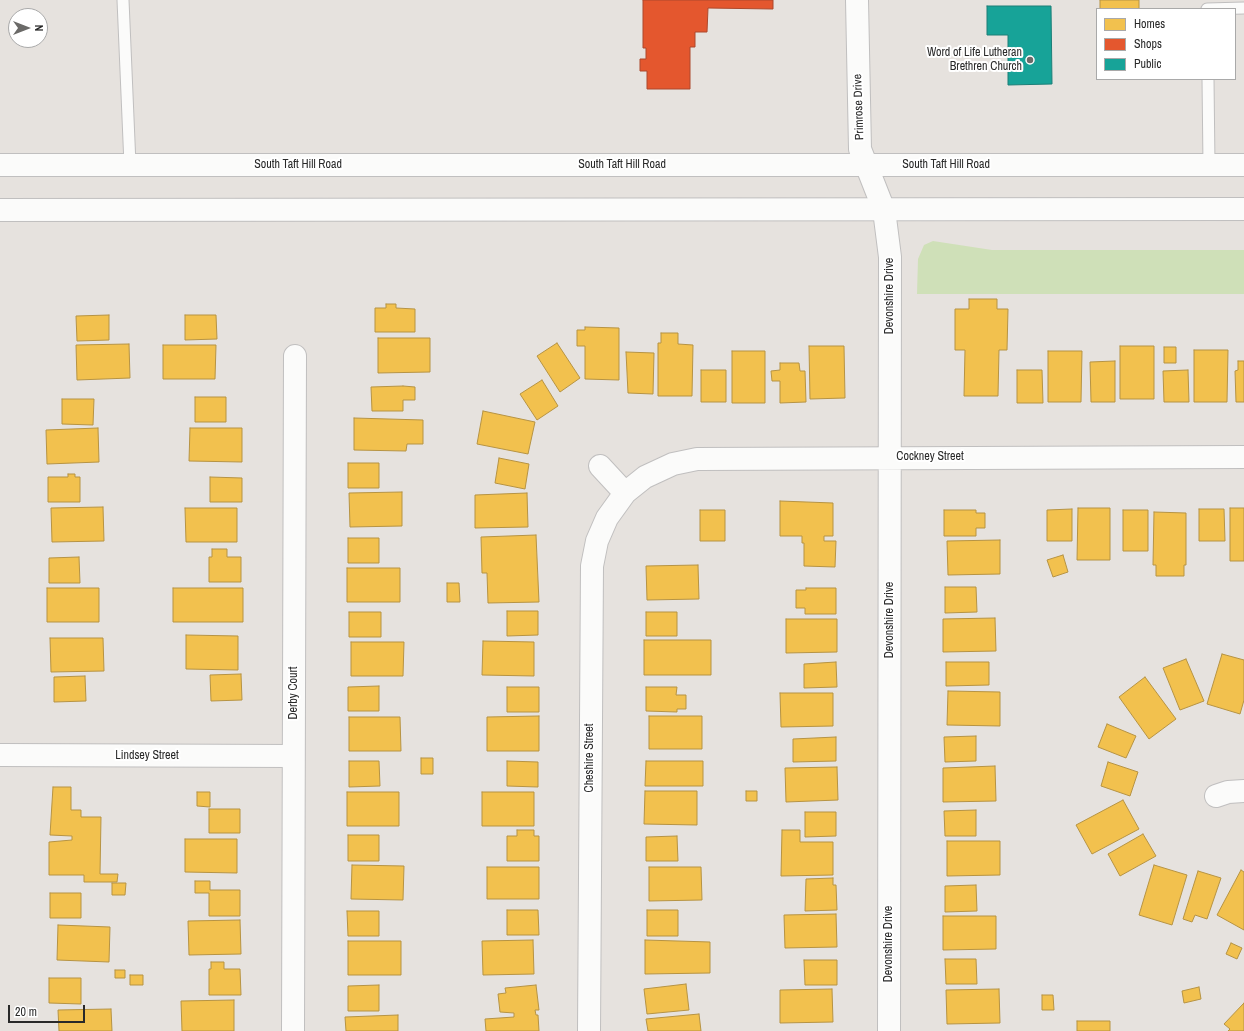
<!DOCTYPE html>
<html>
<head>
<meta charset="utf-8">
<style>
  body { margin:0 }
  #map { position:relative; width:1244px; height:1031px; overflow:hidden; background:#e6e2de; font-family:"Archivo Narrow",sans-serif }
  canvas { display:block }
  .legend { position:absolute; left:1096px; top:8px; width:140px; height:72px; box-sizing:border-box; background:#fff; border:1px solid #a9a9a9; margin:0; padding:5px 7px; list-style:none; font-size:12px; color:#292929 }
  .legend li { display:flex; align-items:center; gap:8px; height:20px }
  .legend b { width:20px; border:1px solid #a9a9a9 }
  .north { position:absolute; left:8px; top:8px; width:40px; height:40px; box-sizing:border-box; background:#fff; border:1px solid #a9a9a9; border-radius:50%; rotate:90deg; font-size:11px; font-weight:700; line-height:16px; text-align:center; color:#292929 }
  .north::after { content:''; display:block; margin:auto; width:14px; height:18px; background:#6b6a68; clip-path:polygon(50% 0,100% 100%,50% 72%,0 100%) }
  .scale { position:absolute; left:8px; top:1005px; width:77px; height:18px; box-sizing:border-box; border:2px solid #292929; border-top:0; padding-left:5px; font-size:12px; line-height:14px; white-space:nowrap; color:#292929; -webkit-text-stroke:3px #fff; paint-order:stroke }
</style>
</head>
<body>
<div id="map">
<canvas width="1244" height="1031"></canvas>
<ul class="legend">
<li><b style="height:11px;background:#f2c14e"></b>Homes</li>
<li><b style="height:11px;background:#e4572e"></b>Shops</li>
<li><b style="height:11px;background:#17a398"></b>Public</li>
</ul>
<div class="north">N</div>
<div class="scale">20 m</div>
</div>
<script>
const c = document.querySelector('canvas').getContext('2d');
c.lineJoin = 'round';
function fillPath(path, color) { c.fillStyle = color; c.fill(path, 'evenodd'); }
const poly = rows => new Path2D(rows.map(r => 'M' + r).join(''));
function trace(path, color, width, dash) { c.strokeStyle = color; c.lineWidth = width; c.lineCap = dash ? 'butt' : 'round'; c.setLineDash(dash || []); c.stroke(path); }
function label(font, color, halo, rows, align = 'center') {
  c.font = font + ' "Archivo Narrow",sans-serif'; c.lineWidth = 4; c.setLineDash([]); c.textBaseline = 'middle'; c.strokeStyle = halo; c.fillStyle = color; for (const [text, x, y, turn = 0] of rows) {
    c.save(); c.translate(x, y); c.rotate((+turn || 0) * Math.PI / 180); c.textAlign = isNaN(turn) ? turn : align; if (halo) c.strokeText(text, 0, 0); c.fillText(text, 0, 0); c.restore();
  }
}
const green = poly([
  [933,241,992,250,1244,250,1244,294,917,294,918,259,924,245]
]);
const homes = poly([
  [1100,0,1139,0,1139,9,1100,9,1100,0],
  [969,299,997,299,997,309,1008,309,1007,350,999,350,998,396,964,396,965,350,955,350,955,309,969,309,969,299],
  [386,304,396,304,396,308,415,309,415,332,375,332,375,308,386,308,386,304],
  [109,315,109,340,77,341,76,316,109,315],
  [185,315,216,315,217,339,185,340,185,315],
  [585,327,619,328,619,380,585,379,585,346,577,346,577,330,585,330,585,327],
  [661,333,678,333,678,344,693,345,692,396,658,396,658,343,661,343,661,333],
  [378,338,430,338,430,372,378,373,378,338],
  [557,343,580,378,560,392,537,356,557,343],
  [129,344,130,378,77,380,76,345,129,344],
  [163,345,216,345,215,379,163,379,163,345],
  [809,346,844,346,845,398,810,399,809,346],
  [1120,346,1154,346,1154,399,1120,399,1120,346],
  [1164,347,1176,347,1176,363,1164,363,1164,347],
  [1194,350,1228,350,1227,402,1194,402,1194,350],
  [732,351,765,351,765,403,732,403,732,351],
  [1048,351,1082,351,1081,402,1048,402,1048,351],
  [626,352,654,353,653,394,628,393,626,352],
  [1115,361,1115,402,1091,402,1090,362,1115,361],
  [1238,361,1244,361,1244,402,1236,402,1235,371,1238,370,1238,361],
  [780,363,799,363,800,371,805,371,806,402,780,403,780,381,772,381,771,371,780,370,780,363],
  [701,370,726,370,726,402,701,402,701,370],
  [1017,370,1042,370,1043,403,1017,403,1017,370],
  [1188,370,1189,402,1164,402,1163,371,1188,370],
  [542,380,558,406,537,420,520,394,542,380],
  [403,386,415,387,415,400,403,400,403,411,372,411,371,387,403,386],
  [195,397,226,397,226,422,195,422,195,397],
  [62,399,94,399,93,425,62,424,62,399],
  [483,411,535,422,528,454,477,444,483,411],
  [354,418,423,420,423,444,407,444,406,451,354,450,354,418],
  [98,428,99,462,47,464,46,430,98,428],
  [190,428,242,428,242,462,189,461,190,428],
  [499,458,529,464,525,489,495,483,499,458],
  [348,463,379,463,379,488,348,488,348,463],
  [68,474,75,474,75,477,80,477,80,502,48,502,48,477,68,477,68,474],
  [210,477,242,478,242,502,210,502,210,477],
  [402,492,402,526,350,527,349,493,402,492],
  [527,493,528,527,475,528,475,495,527,493],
  [780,501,833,503,833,536,824,536,824,541,836,541,835,567,804,566,804,543,802,543,802,536,780,536,780,501],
  [103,507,104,541,52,542,51,508,103,507],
  [185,508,237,508,237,542,186,542,185,508],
  [1078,508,1110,508,1110,560,1077,560,1078,508],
  [1230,508,1244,508,1244,561,1230,561,1230,508],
  [1072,509,1072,541,1047,541,1047,510,1072,509],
  [1199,509,1224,509,1225,541,1199,541,1199,509],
  [700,510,725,510,725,541,700,541,700,510],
  [944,510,976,510,976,513,985,513,985,528,976,528,976,536,944,536,944,510],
  [1123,510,1148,510,1148,551,1123,551,1123,510],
  [1154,512,1186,513,1186,565,1184,565,1184,576,1156,576,1156,565,1153,565,1154,512],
  [536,535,539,602,488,603,487,573,482,573,481,537,536,535],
  [348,538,379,538,379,563,348,563,348,538],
  [1000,540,1000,574,948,575,947,541,1000,540],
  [212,549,227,549,227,557,241,557,241,582,209,582,209,557,212,557,212,549],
  [1063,555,1068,572,1053,577,1047,560,1063,555],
  [79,557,80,583,49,583,49,558,79,557],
  [698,565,699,599,647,600,646,566,698,565],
  [347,568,400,568,400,602,347,602,347,568],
  [447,583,459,583,460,602,447,602,447,583],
  [945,587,976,587,977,612,945,613,945,587],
  [47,588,99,588,99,622,47,622,47,588],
  [173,588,243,588,243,622,173,622,173,588],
  [806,588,836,588,836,614,805,614,805,608,796,608,796,590,806,590,806,588],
  [507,611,538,611,538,635,507,636,507,611],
  [349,612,381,612,381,637,349,637,349,612],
  [646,612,677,612,677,636,646,636,646,612],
  [995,618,996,651,943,652,943,619,995,618],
  [786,619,837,619,837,652,786,653,786,619],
  [186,635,238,636,238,670,186,669,186,635],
  [50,638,103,638,104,671,51,672,50,638],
  [644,640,711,640,711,675,644,675,644,640],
  [483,641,534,642,534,676,482,675,483,641],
  [351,642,404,642,403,676,351,676,351,642],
  [1222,654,1244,660,1244,700,1240,714,1207,704,1222,654],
  [1186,659,1204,701,1180,710,1163,668,1186,659],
  [836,662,837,687,804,688,804,664,836,662],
  [946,662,989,662,989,685,946,686,946,662],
  [241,674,242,700,211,701,210,675,241,674],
  [85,676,86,701,54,702,54,677,85,676],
  [1145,677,1176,719,1149,739,1119,697,1145,677],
  [379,686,379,711,348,711,348,687,379,686],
  [507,687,539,687,539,712,507,712,507,687],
  [646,687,677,687,676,695,686,695,686,709,677,709,677,712,646,711,646,687],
  [948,691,1000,692,1000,726,947,725,948,691],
  [780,693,833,693,833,726,781,727,780,693],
  [539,716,539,751,487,751,487,717,539,716],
  [649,716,702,716,702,749,649,749,649,716],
  [349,717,400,717,401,751,349,751,349,717],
  [1107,724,1136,736,1126,758,1098,747,1107,724],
  [976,736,976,761,945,762,944,737,976,736],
  [836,737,836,761,793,762,793,739,836,737],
  [421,758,433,758,433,774,421,774,421,758],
  [349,761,379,761,380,786,349,787,349,761],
  [507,761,538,762,538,787,507,786,507,761],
  [646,761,703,761,703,786,645,786,646,761],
  [1108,762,1138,772,1130,796,1101,786,1108,762],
  [995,766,996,801,943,802,943,768,995,766],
  [837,767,838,800,786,802,785,768,837,767],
  [53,787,71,787,71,810,81,810,81,817,101,817,100,874,118,874,117,882,84,882,84,875,49,875,49,842,72,840,72,836,50,835,53,787],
  [645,791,697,791,697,825,644,824,645,791],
  [746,791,757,791,757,801,746,801,746,791],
  [197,792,210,792,210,807,197,806,197,792],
  [347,792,399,792,399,826,347,826,347,792],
  [482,792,534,792,534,826,482,826,482,792],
  [1123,800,1139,829,1092,854,1076,825,1123,800],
  [209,809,240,809,240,833,209,833,209,809],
  [976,810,976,836,945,836,944,811,976,810],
  [805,812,836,812,836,836,805,837,805,812],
  [517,830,534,830,534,836,539,836,539,861,507,861,507,836,517,836,517,830],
  [782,830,800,830,800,842,833,842,833,875,781,876,782,830],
  [1143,834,1156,856,1120,876,1108,854,1143,834],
  [348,835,379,835,379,861,348,861,348,835],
  [677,836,678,861,646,861,646,837,677,836],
  [185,839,237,839,237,873,185,872,185,839],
  [947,841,1000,841,1000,875,947,876,947,841],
  [352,865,404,866,403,900,351,899,352,865],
  [1154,865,1187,875,1172,925,1139,915,1154,865],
  [487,867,539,867,539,899,487,899,487,867],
  [649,867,701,867,702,900,649,901,649,867],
  [1241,870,1244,872,1244,930,1217,915,1241,870],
  [1198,871,1221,878,1207,919,1195,915,1192,922,1183,919,1198,871],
  [833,878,833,885,836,885,837,910,805,911,806,879,833,878],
  [195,881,210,881,210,890,240,890,240,916,209,916,209,893,195,893,195,881],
  [112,883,126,883,125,895,112,895,112,883],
  [976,885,977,911,945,912,945,886,976,885],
  [50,893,81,893,81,918,50,918,50,893],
  [507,910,538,910,539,935,507,935,507,910],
  [647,910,678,910,678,936,647,936,647,910],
  [347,911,379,911,379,936,348,936,347,911],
  [836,914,837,947,785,948,784,915,836,914],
  [943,916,996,916,996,949,943,950,943,916],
  [240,920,241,954,189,955,188,921,240,920],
  [58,925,110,927,109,962,57,960,58,925],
  [533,940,534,974,483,975,482,941,533,940],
  [645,940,710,942,710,973,645,974,645,940],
  [348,941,401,941,401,975,348,975,348,941],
  [1231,943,1242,948,1237,959,1226,954,1231,943],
  [945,959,976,959,977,984,946,984,945,959],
  [804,960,837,960,837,985,805,985,804,960],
  [211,962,224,962,224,969,240,969,241,995,209,995,209,969,211,969,211,962],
  [115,970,125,970,125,978,115,978,115,970],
  [130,975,143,975,143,985,130,985,130,975],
  [49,978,81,978,81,1004,49,1003,49,978],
  [686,984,689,1010,647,1014,644,989,686,984],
  [379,985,379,1011,348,1011,348,986,379,985],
  [536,985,539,1010,535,1010,536,1015,538,1015,539,1031,486,1031,485,1019,514,1017,514,1013,500,1012,498,994,506,993,505,988,536,985],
  [1199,987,1201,999,1184,1003,1182,991,1199,987],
  [832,989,833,1022,780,1023,780,990,832,989],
  [999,989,1000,1023,947,1024,946,990,999,989],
  [1042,995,1053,995,1054,1010,1042,1010,1042,995],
  [234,1000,234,1031,182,1031,181,1001,234,1000],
  [1244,1003,1244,1031,1228,1031,1230,1029,1224,1024,1244,1003],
  [111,1009,112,1031,59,1031,58,1010,111,1009],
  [699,1014,701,1031,648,1031,646,1019,699,1014],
  [398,1015,398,1031,346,1031,345,1017,398,1015],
  [1077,1021,1110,1021,1110,1031,1077,1031,1077,1021]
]);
const shops = poly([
  [643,0,773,0,773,9,708,8,707,32,695,32,695,47,690,47,690,89,647,89,647,71,640,71,640,59,646,59,646,48,643,48,643,0]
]);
const public = poly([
  [987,6,1051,6,1052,84,1008,85,1008,35,987,35,987,6]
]);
const service = poly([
  [123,0,130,165],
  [1207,9,1244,8],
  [1208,79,1209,165]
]);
const minor = poly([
  [857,0,860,149,884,210,890,257,889,1031],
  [600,466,625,493],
  [0,755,293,756],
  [1216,796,1228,792,1244,791],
  [293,1031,295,356],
  [589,1031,592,566,597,541,607,518,625,493,645,477,673,464,697,459,1244,457]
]);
const secondary = poly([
  [0,165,1244,165],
  [0,210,1244,209]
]);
const markers = [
  [1030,60,4,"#6b6a68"]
];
const poiNames = [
  ["Word of Life Lutheran",1022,53],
  ["Brethren Church",1022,67]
];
const streetNames = [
  ["Primrose Drive",859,107,-92],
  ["South Taft Hill Road",298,165],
  ["South Taft Hill Road",622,165],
  ["South Taft Hill Road",946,165],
  ["Devonshire Drive",890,296,-90],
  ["Cockney Street",930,457],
  ["Devonshire Drive",890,620,-90],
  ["Derby Court",294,693,-90],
  ["Lindsey Street",147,756],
  ["Cheshire Street",590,758,-90],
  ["Devonshire Drive",889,944,-90]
];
fillPath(green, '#cfe0b8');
fillPath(homes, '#f2c14e');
trace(homes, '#b69343', 1);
fillPath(shops, '#e4572e');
trace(shops, '#ac492c', 1);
fillPath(public, '#17a398');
trace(public, '#1c7e77', 1);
trace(service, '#c0bfbf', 13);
trace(minor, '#c0bfbf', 24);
trace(secondary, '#c0bfbf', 24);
trace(service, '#fbfbfa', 11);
trace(minor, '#fbfbfa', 22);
trace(secondary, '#fbfbfa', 22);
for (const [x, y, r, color] of markers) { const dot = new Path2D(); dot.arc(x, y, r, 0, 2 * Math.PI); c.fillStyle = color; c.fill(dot); trace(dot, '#fff', 1.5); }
label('12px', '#292929', '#fff', poiNames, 'right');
label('12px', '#292929', '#fff', streetNames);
</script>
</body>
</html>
